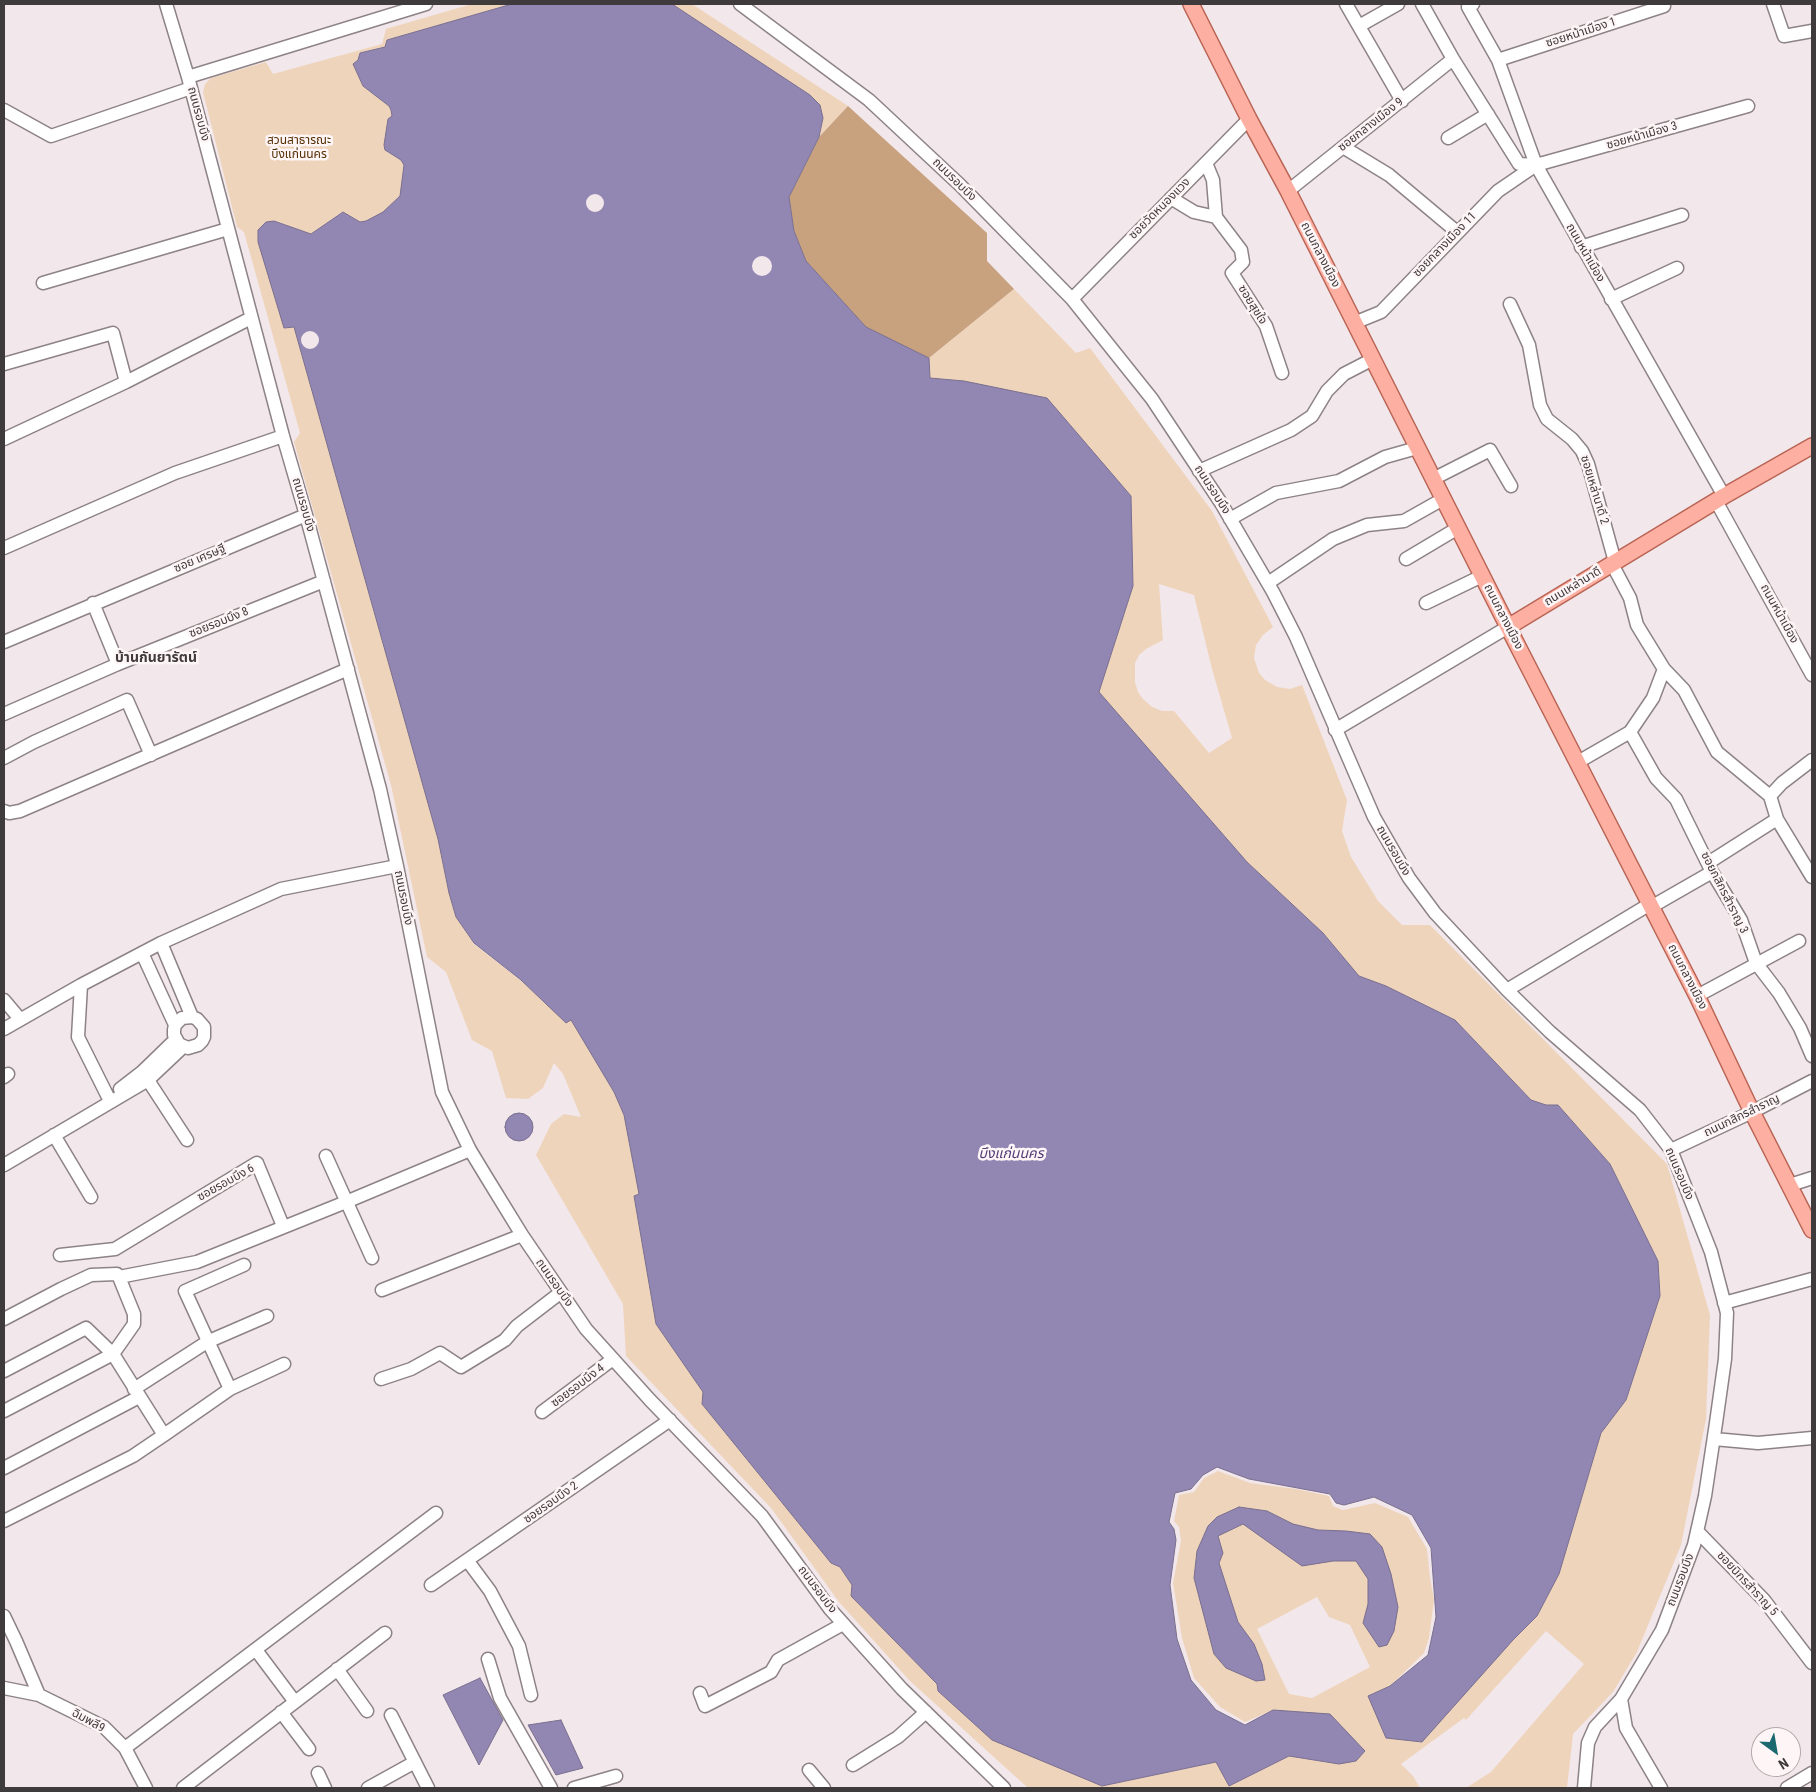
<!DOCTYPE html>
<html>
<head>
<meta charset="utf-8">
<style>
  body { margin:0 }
  #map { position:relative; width:1816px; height:1792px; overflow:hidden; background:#f2e7ea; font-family:"Roboto Condensed",sans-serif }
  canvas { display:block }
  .frame { position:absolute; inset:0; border:5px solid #3f3a3b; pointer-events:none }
  .north { position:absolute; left:1751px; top:1727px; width:50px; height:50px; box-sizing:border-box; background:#fef5f7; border:1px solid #b2aaac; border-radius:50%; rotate:148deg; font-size:14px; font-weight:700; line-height:20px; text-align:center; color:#3f3a3b }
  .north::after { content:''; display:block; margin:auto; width:18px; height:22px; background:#1b686e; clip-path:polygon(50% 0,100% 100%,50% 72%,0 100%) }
</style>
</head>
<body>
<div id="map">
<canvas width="1816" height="1792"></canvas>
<div class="frame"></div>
<div class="north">N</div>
</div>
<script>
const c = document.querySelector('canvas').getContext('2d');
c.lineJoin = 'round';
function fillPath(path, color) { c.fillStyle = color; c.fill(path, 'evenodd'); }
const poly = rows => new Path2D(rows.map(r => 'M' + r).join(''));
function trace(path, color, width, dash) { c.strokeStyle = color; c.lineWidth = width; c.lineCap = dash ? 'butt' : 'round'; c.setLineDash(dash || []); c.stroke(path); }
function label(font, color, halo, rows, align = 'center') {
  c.font = font + ' "Roboto Condensed","Noto Sans Thai",sans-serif'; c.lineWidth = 5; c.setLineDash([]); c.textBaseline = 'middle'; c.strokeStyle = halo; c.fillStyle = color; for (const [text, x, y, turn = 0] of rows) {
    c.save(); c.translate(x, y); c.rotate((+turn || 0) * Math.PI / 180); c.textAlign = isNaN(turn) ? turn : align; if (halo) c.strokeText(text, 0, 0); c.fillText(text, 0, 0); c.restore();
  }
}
const green = poly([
  [472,4,512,4,387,40,385,47,360,53,358,60,353,64,363,86,389,106,391,110,392,116,388,119,384,145,387,152,401,160,404,165,400,196,383,212,366,221,360,222,342,212,311,234,274,221,284,328,294,327,438,839,449,893,456,917,474,944,571,1020,614,1092,624,1115,639,1194,634,1196,656,1324,704,1392,702,1404,831,1563,840,1567,852,1585,851,1596,937,1684,938,1691,1102,1786,1217,1762,1229,1786,1289,1756,1339,1764,1273,1710,1245,1722,1220,1707,1194,1678,1182,1638,1173,1583,1181,1541,1179,1527,1174,1521,1179,1495,1194,1492,1204,1478,1218,1471,1250,1483,1296,1489,1329,1496,1333,1506,1343,1510,1375,1503,1408,1517,1427,1549,1430,1578,1434,1600,1429,1638,1424,1653,1390,1686,1368,1696,1513,1640,1537,1616,1559,1574,1601,1433,1626,1400,1660,1296,1658,1261,1610,1164,1558,1105,1546,1105,1531,1100,1455,1020,1386,986,1359,976,1323,933,1247,862,1099,692,1133,586,1131,496,1117,480,964,381,930,378,929,358,1014,289,1076,353,1090,348,1212,511,1273,627,1263,635,1256,645,1254,658,1259,673,1265,680,1277,687,1290,689,1302,685,1347,800,1342,831,1351,857,1378,901,1402,925,1430,925,1667,1164,1710,1315,1706,1419,1681,1545,1637,1652,1613,1692,1573,1734,1567,1788,1466,1788,1491,1772,1584,1664,1546,1631,1466,1720,1464,1718,1401,1764,1413,1776,1420,1788,1028,1788,910,1681,839,1602,771,1508,626,1356,623,1304,536,1155,551,1124,564,1114,581,1117,563,1074,554,1063,543,1088,528,1099,506,1098,492,1051,472,1040,446,972,427,957,391,785,294,442,300,433,244,232,237,227,203,92,205,84,211,78,266,62,273,74,382,44,386,29],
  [1159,584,1194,595,1212,669,1232,738,1209,753,1174,711,1162,711,1152,707,1143,699,1138,692,1135,682,1135,663,1139,655,1146,649,1163,640],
  [1317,1597,1329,1617,1350,1625,1370,1667,1312,1698,1289,1694,1257,1629],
  [672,4,692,4,848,106,819,137,823,118,820,105,810,95]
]);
const forest = poly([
  [848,106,987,233,987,261,1014,289,929,358,866,327,806,261,794,231,789,197,819,137]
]);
const water = poly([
  [512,4,672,4,810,95,820,105,823,118,819,137,789,197,794,231,806,261,866,327,929,358,930,378,964,381,1047,398,1131,496,1133,586,1099,692,1247,862,1323,933,1359,976,1386,986,1455,1020,1531,1100,1546,1105,1558,1105,1610,1164,1658,1261,1660,1296,1626,1400,1601,1433,1559,1574,1537,1616,1513,1640,1422,1742,1386,1738,1368,1696,1390,1686,1428,1655,1436,1617,1431,1548,1412,1515,1374,1497,1344,1505,1336,1503,1330,1494,1249,1479,1217,1467,1203,1475,1191,1489,1175,1493,1169,1522,1174,1529,1176,1540,1170,1585,1177,1639,1191,1680,1216,1710,1245,1725,1273,1710,1330,1714,1365,1751,1356,1761,1339,1764,1289,1756,1229,1786,1216,1762,1102,1786,992,1740,938,1691,937,1684,851,1596,852,1585,840,1567,831,1563,702,1404,703,1392,656,1324,634,1196,639,1194,624,1115,614,1092,571,1020,566,1023,521,980,474,943,456,917,449,893,438,839,294,327,284,328,258,242,258,230,266,222,274,221,311,234,343,212,360,222,366,221,383,212,400,196,404,165,401,160,385,150,384,145,388,119,392,116,391,110,389,106,363,86,353,64,358,60,360,53,385,47,387,40,512,4],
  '505 1127a14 14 0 1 1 28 0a14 14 0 1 1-28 0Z',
  [1239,1507,1267,1511,1293,1524,1318,1530,1346,1531,1370,1534,1382,1547,1391,1574,1398,1607,1394,1631,1387,1645,1379,1647,1363,1623,1368,1604,1368,1579,1356,1561,1333,1561,1302,1566,1243,1524,1218,1536,1223,1553,1219,1563,1238,1622,1254,1644,1262,1664,1265,1680,1256,1681,1226,1668,1214,1654,1194,1578,1197,1551,1208,1526,1217,1517,1239,1507],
  [480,1678,503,1720,479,1765,443,1695,480,1678],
  [561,1720,583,1768,556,1775,528,1725,561,1720]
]);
const pier = poly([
  '586 203a9 9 0 1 1 18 0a9 9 0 1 1-18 0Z',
  '752 266a10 10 0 1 1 20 0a10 10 0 1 1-20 0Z',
  '301 340a9 9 0 1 1 18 0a9 9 0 1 1-18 0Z'
]);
const minor = poly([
  [166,4,188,77,283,436,306,515,380,789,397,866,442,1092,470,1150,487,1178,522,1235,586,1329,650,1400,762,1516,830,1609,902,1689,1004,1788],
  [740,4,869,100,960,185,1072,299,1152,399,1221,503,1273,592,1296,637,1374,817,1409,878,1435,913,1507,990,1550,1032,1640,1110,1671,1150,1711,1252,1727,1313,1725,1359,1716,1423,1705,1496,1694,1545,1662,1630,1621,1699,1626,1728,1661,1788],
  [1346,4,1402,101],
  [1422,4,1453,59,1519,164,1536,165],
  [1473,4,1468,7,1498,60,1536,165,1724,496],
  [1773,4,1784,36,1812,31],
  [1359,26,1398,4],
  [1498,60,1664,6,1663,4],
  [188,77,426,4],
  [4,110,51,136,191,88],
  [1448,138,1488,114],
  [1343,147,1389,175,1457,232],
  [1206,163,1213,180,1216,217,1241,250,1243,262,1232,273,1266,326,1282,373],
  [1288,191,1453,59],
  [1171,198,1194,212,1216,217],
  [1581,247,1682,215],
  [43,283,228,229],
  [1072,299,1249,119],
  [1611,299,1677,268],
  [1510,304,1529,345,1540,405,1547,419,1572,439,1582,451,1588,464,1615,562],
  [1354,323,1381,312,1498,191,1536,165,1748,106],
  [4,364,113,333,126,382],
  [4,439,126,382,251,318],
  [1199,471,1291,430,1312,416,1327,391,1344,374,1373,359],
  [1433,479,1490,450,1511,486],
  [1716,501,1812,675],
  [1230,519,1276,493,1339,481,1385,457,1417,448],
  [4,548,175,473,283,436],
  [1406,559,1458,528],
  [1612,564,1630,598,1637,625,1664,669,1684,690,1717,752,1770,796,1777,819,1812,877],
  [1268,583,1333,539,1367,525,1404,521,1443,499],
  [93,603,118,664],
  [1426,603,1482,576],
  [4,642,306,515],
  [4,714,118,664,324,581],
  [1335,730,1508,627],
  [1630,732,1656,778,1676,799,1712,872,1741,920,1756,963,1779,993,1800,1028,1812,1056],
  [4,758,34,742,127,700,151,755],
  [1578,762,1630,732,1653,698,1664,669],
  [1770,796,1782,783,1812,760],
  [4,811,9,813,20,811,348,669],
  [1708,863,1777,819],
  [1651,907,1712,872],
  [161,943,192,1017,197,1019,204,1027,204,1037,202,1041,198,1045,188,1048,179,1044,174,1035,174,1030,175,1025,182,1018,192,1017],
  [142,953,175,1025],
  [81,985,78,1037,110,1101],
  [1507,990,1650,904],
  [1697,996,1799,941],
  [4,1000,20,1019],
  [4,1029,81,985,161,943,281,889,397,866],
  [144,1074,187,1140],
  [4,1077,8,1074],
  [120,1089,142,1072,175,1040],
  [54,1135,91,1197],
  [1671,1150,1752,1112,1812,1081],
  [326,1156,372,1258],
  [4,1165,148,1080,183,1047],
  [1790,1185,1812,1178],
  [60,1255,115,1249,257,1163,283,1226],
  [382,1290,522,1235],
  [1724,1303,1812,1279],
  [4,1319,61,1289,91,1275,117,1274,119,1277,197,1262,346,1202,470,1150],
  [4,1371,86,1328,113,1354,4,1411],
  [381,1379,411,1369,440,1353,461,1367,505,1340,517,1326,560,1293],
  [134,1389,207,1342,267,1316],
  [230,1389,185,1291,244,1265],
  [542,1412,613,1359],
  [164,1435,230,1389,284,1364],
  [1714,1439,1758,1443,1812,1438],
  [4,1468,139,1397],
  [4,1521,133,1456,164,1435,113,1354,134,1324,134,1314,119,1277],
  [1697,1531,1764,1600,1812,1663],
  [467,1560,490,1591,519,1646,531,1695],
  [431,1585,670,1420],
  [4,1616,16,1641,39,1695],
  [256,1650,295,1702],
  [488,1659,500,1698,551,1788],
  [337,1669,367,1711],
  [4,1688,39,1695,104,1727,125,1748,146,1788],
  [700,1693,705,1706,771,1672,778,1660,843,1624],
  [281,1712,309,1749],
  [391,1715,428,1788],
  [125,1748,436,1513],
  [853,1765,898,1737,926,1712],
  [809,1770,824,1788],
  [318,1773,325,1788],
  [183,1788,385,1633],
  [368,1788,415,1762],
  [574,1788,616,1776],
  [1584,1788,1588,1743,1595,1727,1621,1699],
  [1787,1788,1812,1773]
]);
const major = poly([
  [1191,4,1249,119,1288,191,1508,627,1697,996,1752,1112,1812,1230],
  [1508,627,1724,496,1812,446]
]);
const streetNames = [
  ["ซอยหน้าเมือง 1",1581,33,-18],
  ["ถนนรอบบึง",198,114,75],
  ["ซอยกลางเมือง 9",1371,125,-38],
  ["ซอยหน้าเมือง 3",1642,136,-16],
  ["ถนนรอบบึง",954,180,44],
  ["ซอยวัดหนองแวง",1160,209,-45],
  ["ซอยกลางเมือง 11",1445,245,-46],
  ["ถนนหน้าเมือง",1585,253,60],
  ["ถนนกลางเมือง",1320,255,63],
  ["ซอยสุขใจ",1252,305,58],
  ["ถนนรอบบึง",1212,490,57],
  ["ซอยเหล่านาดี 2",1594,490,73],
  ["ถนนรอบบึง",303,505,74],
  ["ซอย เศรษฐี",200,559,-23],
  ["ถนนเหล่านาดี",1573,587,-31],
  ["ถนนหน้าเมือง",1779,614,61],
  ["ถนนกลางเมือง",1503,617,63],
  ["ซอยรอบบึง 8",219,623,-22],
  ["ถนนรอบบึง",1393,851,60],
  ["ซอยกสิกรสำราญ 3",1724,893,63],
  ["ถนนรอบบึง",403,898,79],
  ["ถนนกลางเมือง",1687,977,63],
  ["ถนนกสิกรสำราญ",1742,1116,-26],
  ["ถนนรอบบึง",1679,1174,67],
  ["ซอยรอบบึง 6",226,1183,-29],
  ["ถนนรอบบึง",554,1283,55],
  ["ซอยรอบบึง 4",578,1386,-37],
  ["ซอยรอบบึง 2",551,1503,-35],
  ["ถนนรอบบึง",1681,1580,-69],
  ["ซอยนิกรสำราญ 5",1747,1584,47],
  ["ถนนรอบบึง",817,1590,53],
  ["ฉิมพลี9",88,1721,29]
];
const parkNames = [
  ["สวนสาธารณะ",299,141],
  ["บึงแก่นนคร",299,155]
];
const neighbourhoodNames = [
  ["บ้านกันยารัตน์",156,658]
];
const waterNames = [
  ["บึงแก่นนคร",1011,1154]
];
fillPath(green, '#efd4bc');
fillPath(forest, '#c8a27f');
fillPath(water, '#9286b2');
trace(water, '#796f8e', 1);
fillPath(pier, '#f2e7ea');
trace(minor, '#8d8386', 15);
trace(major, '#b96455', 18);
trace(minor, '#fff', 12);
trace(major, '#fdb0a1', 15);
label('12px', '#3f3a3b', '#fef5f7', streetNames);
label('12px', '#532e01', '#fef5f7', parkNames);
label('bold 14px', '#3f3a3b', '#fef5f7', neighbourhoodNames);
label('italic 14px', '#4e3b75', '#fef5f7', waterNames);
</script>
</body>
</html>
